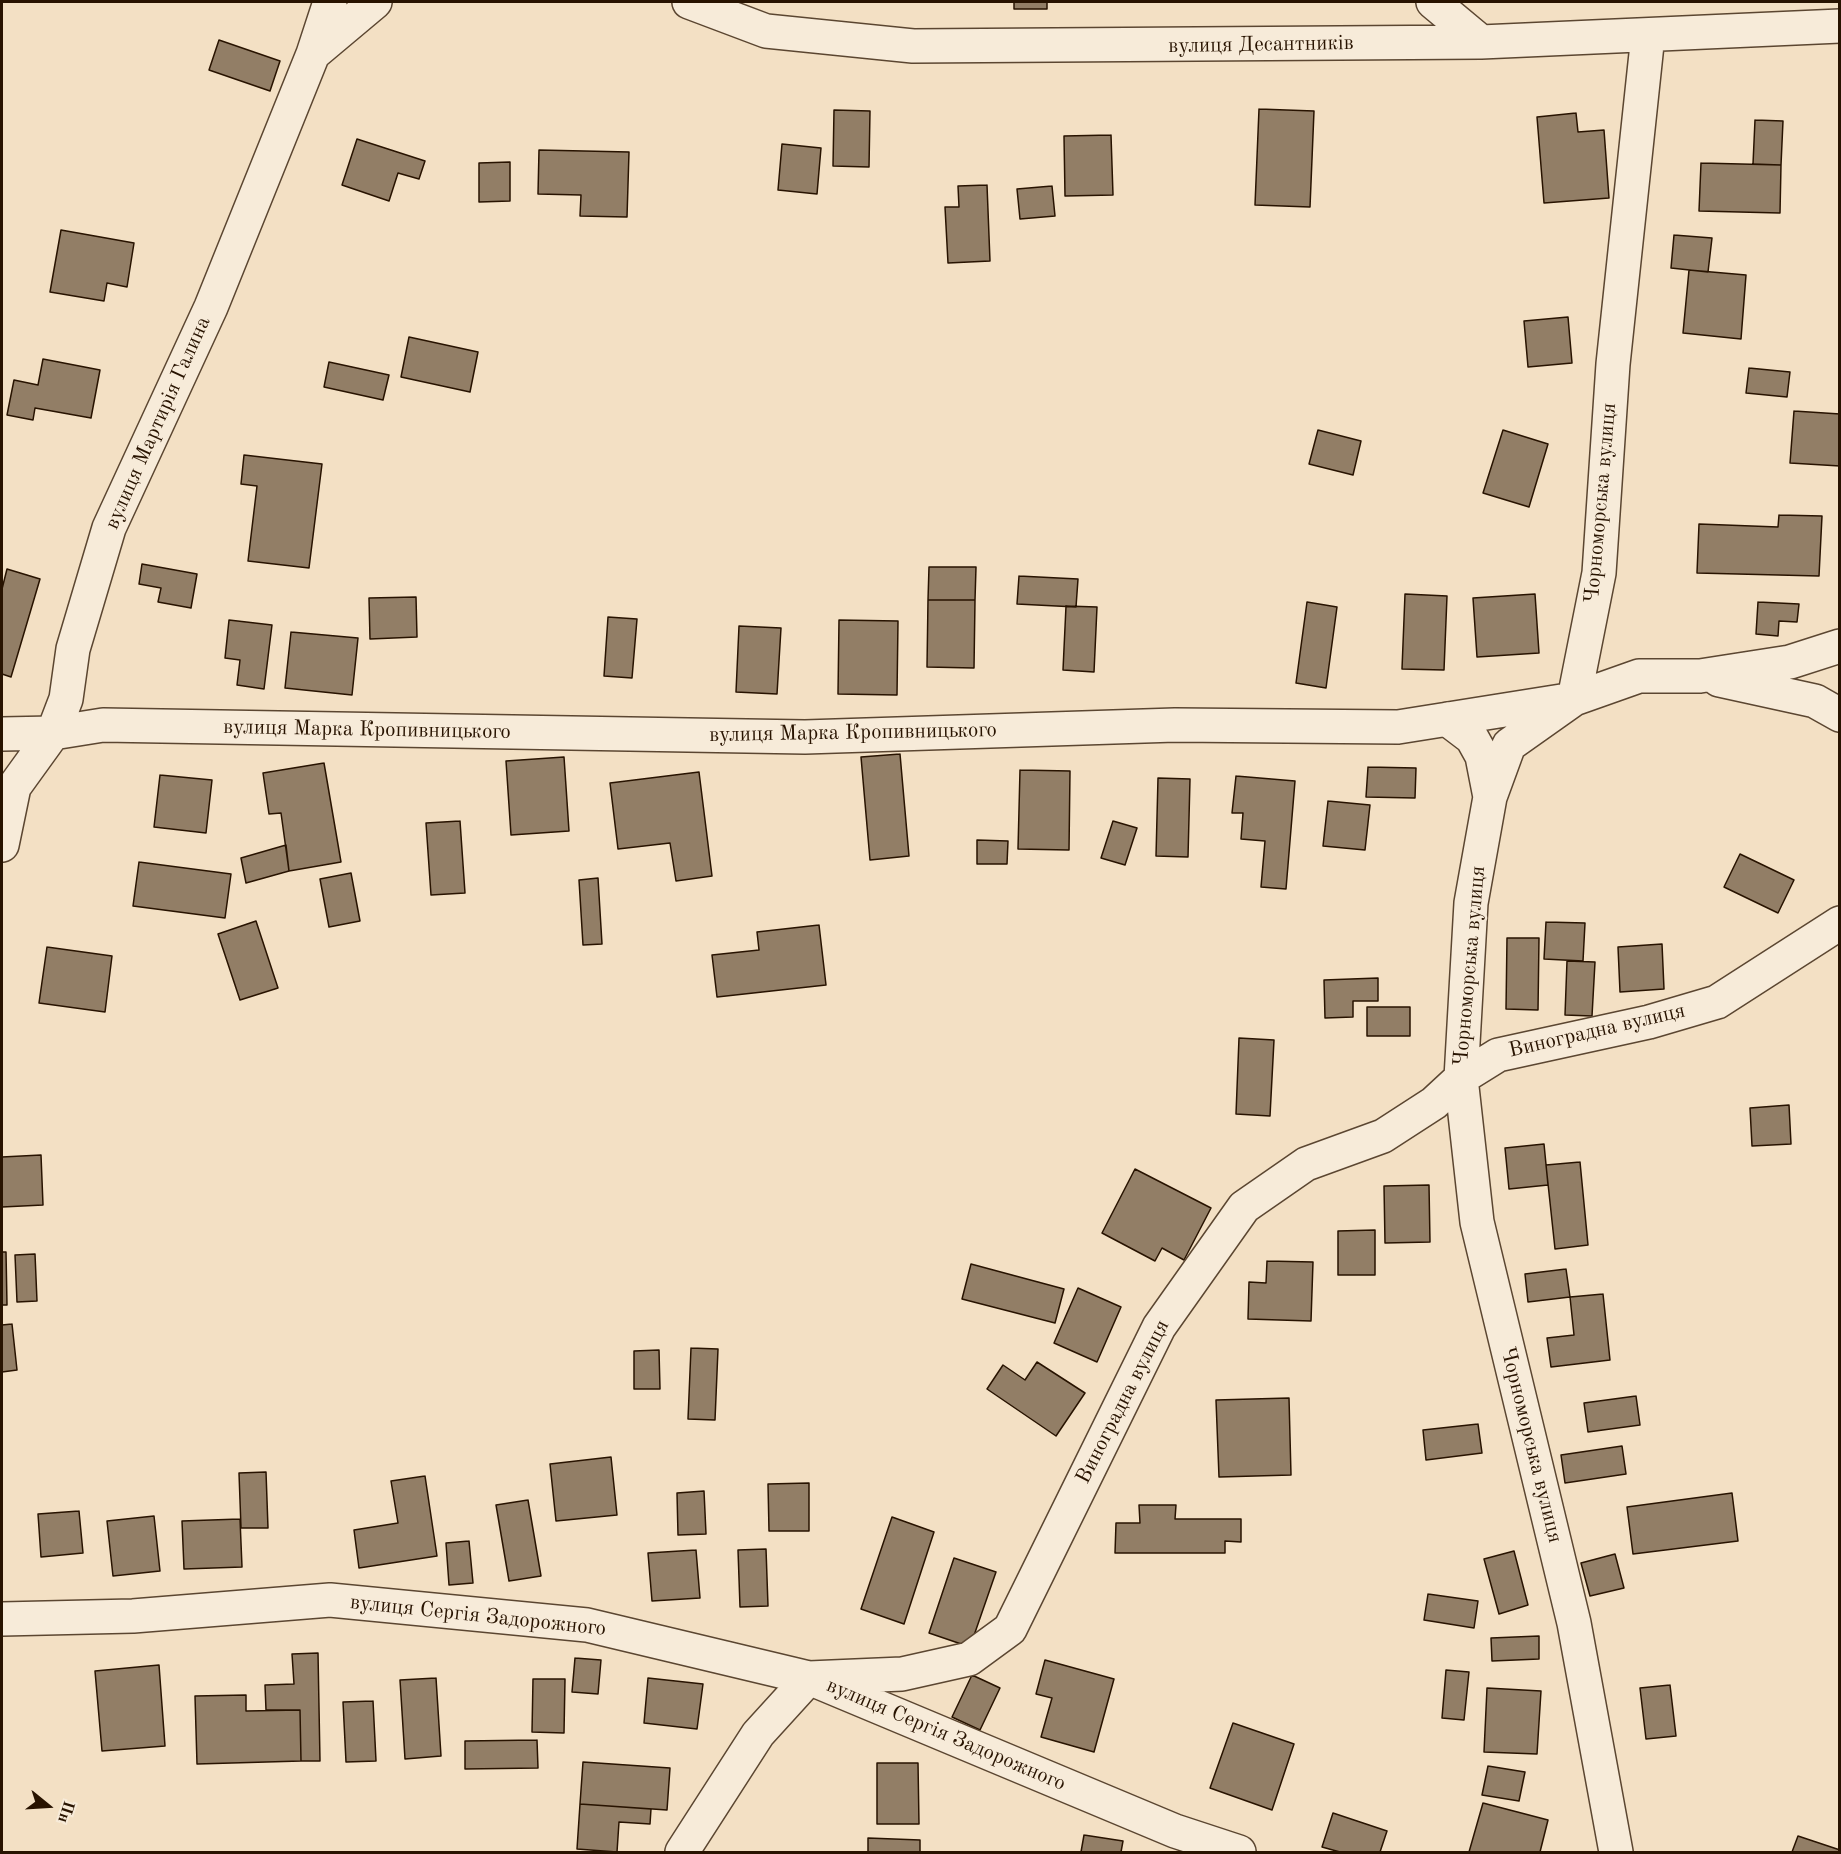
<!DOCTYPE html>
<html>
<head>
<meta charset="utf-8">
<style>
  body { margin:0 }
  #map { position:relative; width:1841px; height:1854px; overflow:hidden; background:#f3e0c4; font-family:"Old Standard TT",serif }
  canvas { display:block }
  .frame { position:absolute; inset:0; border:3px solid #281300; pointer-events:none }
  .north { position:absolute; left:18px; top:1776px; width:60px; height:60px; -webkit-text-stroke:4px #f7ebd9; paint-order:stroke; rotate:108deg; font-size:16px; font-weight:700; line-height:24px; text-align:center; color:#281300 }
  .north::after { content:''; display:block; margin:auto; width:21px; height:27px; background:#281300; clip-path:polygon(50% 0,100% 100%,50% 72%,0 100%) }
</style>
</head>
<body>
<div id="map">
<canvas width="1841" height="1854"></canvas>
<div class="frame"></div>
<div class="north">Пн</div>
</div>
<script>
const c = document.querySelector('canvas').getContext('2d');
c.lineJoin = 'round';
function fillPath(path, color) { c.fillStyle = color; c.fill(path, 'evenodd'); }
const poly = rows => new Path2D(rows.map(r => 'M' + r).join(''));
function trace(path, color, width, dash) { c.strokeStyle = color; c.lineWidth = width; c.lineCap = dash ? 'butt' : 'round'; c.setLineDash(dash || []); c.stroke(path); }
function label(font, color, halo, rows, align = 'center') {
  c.font = font + ' "Old Standard TT",serif'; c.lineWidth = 5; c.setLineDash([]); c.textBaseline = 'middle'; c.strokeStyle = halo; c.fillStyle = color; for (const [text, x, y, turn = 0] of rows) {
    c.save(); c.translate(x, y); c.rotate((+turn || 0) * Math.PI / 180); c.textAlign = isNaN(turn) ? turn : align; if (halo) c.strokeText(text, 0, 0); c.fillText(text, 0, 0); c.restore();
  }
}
const building = poly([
  [1014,2,1047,2,1047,9,1014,9,1014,2],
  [219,40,280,61,270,91,209,70,219,40],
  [1259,109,1314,111,1310,207,1255,205,1259,109],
  [834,110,870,111,869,167,833,166,834,110],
  [1576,113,1578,132,1604,130,1609,198,1544,203,1537,117,1576,113],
  [1755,120,1783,121,1781,165,1753,164,1755,120],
  [1111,135,1113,195,1065,196,1064,136,1111,135],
  [357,139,425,161,419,179,398,173,389,201,342,185,357,139],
  [782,144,821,148,817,194,778,190,782,144],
  [539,150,629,152,627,217,580,216,581,195,538,194,539,150],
  [510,162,510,201,479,202,479,163,510,162],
  [1701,163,1781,165,1780,213,1699,211,1701,163],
  [987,185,990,261,948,263,945,207,959,207,958,186,987,185],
  [1052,186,1055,216,1020,219,1017,189,1052,186],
  [61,230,134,243,127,287,107,283,104,301,50,292,61,230],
  [1674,235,1712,238,1708,272,1671,268,1674,235],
  [1689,270,1746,275,1741,339,1683,333,1689,270],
  [1568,317,1572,363,1528,367,1524,321,1568,317],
  [409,337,478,352,470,392,401,377,409,337],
  [43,359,100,370,91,418,35,408,33,420,7,415,14,380,38,385,43,359],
  [329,362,389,375,383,400,324,387,329,362],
  [1749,368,1790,372,1787,397,1746,393,1749,368],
  [1794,411,1840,414,1840,466,1790,463,1794,411],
  [1318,430,1361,441,1353,475,1309,464,1318,430],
  [1503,430,1548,444,1529,507,1483,493,1503,430],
  [244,455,322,464,309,568,248,561,257,486,241,484,244,455],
  [1779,515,1822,516,1819,576,1697,573,1699,524,1778,527,1779,515],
  [142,564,197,574,191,608,158,602,161,588,139,584,142,564],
  [929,567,976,567,975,600,928,600,929,567],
  [7,569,40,579,11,677,2,674,2,589,7,569],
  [1019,576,1078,579,1076,607,1017,604,1019,576],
  [1405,594,1447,596,1444,670,1402,669,1405,594],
  [1535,594,1539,653,1477,657,1473,598,1535,594],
  [416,597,417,637,370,639,369,598,416,597],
  [928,600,975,600,974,668,927,667,928,600],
  [1307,602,1337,607,1326,688,1296,683,1307,602],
  [1758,602,1799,604,1797,622,1779,621,1778,636,1756,634,1758,602],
  [1066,606,1097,607,1094,672,1063,670,1066,606],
  [608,617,637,619,632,678,604,676,608,617],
  [229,620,272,625,264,689,237,685,240,660,225,658,229,620],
  [839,620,898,621,897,695,838,694,839,620],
  [739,626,781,628,777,694,736,692,739,626],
  [291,632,358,638,352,695,285,688,291,632],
  [900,754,909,856,870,860,861,757,900,754],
  [564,757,569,831,511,835,506,761,564,757],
  [324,763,341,862,289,871,281,813,269,814,263,773,324,763],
  [1368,767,1416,768,1415,798,1366,797,1368,767],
  [1020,770,1070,771,1069,850,1018,849,1020,770],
  [699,772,712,876,676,881,670,843,618,849,610,783,699,772],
  [160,775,212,780,206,833,154,827,160,775],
  [1236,776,1295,781,1286,889,1261,887,1265,841,1241,839,1243,813,1232,813,1236,776],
  [1158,778,1190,779,1188,857,1156,856,1158,778],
  [1328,801,1370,805,1365,850,1323,846,1328,801],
  [460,821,465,893,431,895,426,823,460,821],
  [1113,821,1137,828,1125,865,1101,858,1113,821],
  [977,840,1008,841,1007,864,977,864,977,840],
  [286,845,289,871,246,883,241,858,286,845],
  [1740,854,1794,880,1778,913,1724,887,1740,854],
  [139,862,231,874,225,918,133,906,139,862],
  [351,873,360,921,329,927,320,879,351,873],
  [598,878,602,944,583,945,579,880,598,878],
  [256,921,278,988,240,1000,218,934,256,921],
  [1546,922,1585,923,1583,961,1544,959,1546,922],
  [819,925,826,985,717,997,712,955,759,950,757,932,819,925],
  [1507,938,1539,938,1538,1010,1506,1009,1507,938],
  [1662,944,1664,989,1620,992,1618,947,1662,944],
  [47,947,112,956,105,1012,39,1003,47,947],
  [1567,961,1595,962,1592,1016,1565,1015,1567,961],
  [1378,978,1378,1001,1353,1001,1353,1017,1325,1018,1324,980,1378,978],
  [1367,1007,1410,1007,1410,1036,1367,1036,1367,1007],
  [1239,1038,1274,1040,1270,1116,1236,1114,1239,1038],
  [1789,1105,1791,1144,1752,1146,1750,1108,1789,1105],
  [1544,1144,1548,1185,1509,1189,1505,1148,1544,1144],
  [41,1155,43,1205,2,1207,2,1157,41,1155],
  [1580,1162,1588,1245,1555,1249,1546,1165,1580,1162],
  [1135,1169,1211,1208,1184,1260,1162,1248,1155,1261,1102,1233,1135,1169],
  [1429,1185,1430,1242,1385,1243,1384,1186,1429,1185],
  [1375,1230,1375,1275,1338,1275,1338,1231,1375,1230],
  [2,1252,6,1252,7,1305,2,1305,2,1252],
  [35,1254,37,1301,17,1302,15,1255,35,1254],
  [1267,1261,1313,1262,1311,1321,1248,1319,1249,1282,1266,1283,1267,1261],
  [971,1264,1064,1289,1055,1323,962,1299,971,1264],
  [1566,1269,1570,1297,1528,1302,1525,1274,1566,1269],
  [1078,1288,1121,1307,1097,1362,1054,1343,1078,1288],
  [1603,1294,1610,1360,1551,1367,1547,1338,1574,1335,1570,1297,1603,1294],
  [12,1324,17,1370,2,1372,2,1325,12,1324],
  [691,1348,718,1349,715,1420,688,1419,691,1348],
  [659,1350,660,1389,634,1389,634,1351,659,1350],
  [1037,1362,1085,1393,1056,1436,987,1389,1003,1365,1025,1380,1037,1362],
  [1636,1396,1640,1425,1588,1432,1584,1403,1636,1396],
  [1289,1398,1291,1475,1219,1477,1216,1400,1289,1398],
  [1478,1424,1482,1453,1426,1460,1423,1430,1478,1424],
  [1622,1446,1626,1474,1565,1483,1561,1455,1622,1446],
  [611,1457,617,1515,556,1521,550,1464,611,1457],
  [266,1472,268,1528,241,1528,239,1473,266,1472],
  [425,1476,437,1556,359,1568,354,1530,398,1523,391,1481,425,1476],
  [809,1483,809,1531,769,1531,768,1484,809,1483],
  [704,1491,706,1534,678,1535,677,1493,704,1491],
  [1732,1493,1738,1541,1633,1554,1627,1507,1732,1493],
  [528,1500,541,1576,509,1581,496,1505,528,1500],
  [1139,1505,1176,1505,1175,1519,1241,1519,1241,1542,1225,1541,1225,1553,1115,1553,1116,1523,1140,1523,1139,1505],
  [79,1511,83,1553,41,1557,38,1514,79,1511],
  [154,1516,160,1571,113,1576,107,1521,154,1516],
  [892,1517,934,1532,904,1624,861,1609,892,1517],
  [240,1519,242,1567,184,1569,182,1521,240,1519],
  [469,1541,473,1583,449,1585,446,1543,469,1541],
  [766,1549,768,1606,740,1607,738,1550,766,1549],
  [696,1550,700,1598,652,1601,648,1553,696,1550],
  [1514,1551,1528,1605,1499,1614,1484,1559,1514,1551],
  [1615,1554,1624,1588,1590,1596,1581,1563,1615,1554],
  [954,1558,996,1572,970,1647,929,1633,954,1558],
  [1428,1594,1478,1601,1474,1628,1424,1620,1428,1594],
  [1539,1636,1539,1659,1492,1661,1491,1638,1539,1636],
  [318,1653,320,1761,301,1761,300,1710,266,1710,265,1685,294,1684,292,1654,318,1653],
  [575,1658,601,1660,598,1694,572,1692,575,1658],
  [1045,1660,1114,1679,1094,1752,1041,1737,1052,1698,1036,1694,1045,1660],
  [159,1665,165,1746,102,1751,95,1671,159,1665],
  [1446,1670,1469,1672,1464,1720,1442,1718,1446,1670],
  [972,1675,1000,1688,980,1730,952,1717,972,1675],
  [436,1678,441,1756,405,1759,400,1680,436,1678],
  [648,1678,703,1684,697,1729,644,1723,648,1678],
  [533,1679,565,1679,564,1733,532,1732,533,1679],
  [1670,1685,1676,1736,1646,1739,1640,1688,1670,1685],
  [1487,1688,1541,1691,1537,1754,1484,1752,1487,1688],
  [246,1695,246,1711,300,1710,301,1761,197,1764,195,1696,246,1695],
  [373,1701,376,1761,346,1762,343,1702,373,1701],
  [1233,1723,1294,1744,1272,1810,1210,1788,1233,1723],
  [537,1740,538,1768,465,1769,465,1741,537,1740],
  [583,1762,670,1768,667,1810,580,1804,583,1762],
  [877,1763,918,1763,919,1824,877,1824,877,1763],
  [1488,1766,1525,1772,1519,1801,1482,1795,1488,1766],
  [1483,1803,1548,1820,1540,1852,1469,1852,1483,1803],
  [580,1804,651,1809,650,1824,619,1822,617,1852,577,1849,580,1804],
  [1333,1813,1387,1831,1380,1852,1340,1852,1322,1847,1333,1813],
  [1084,1835,1123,1841,1121,1852,1081,1852,1084,1835],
  [1798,1836,1840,1850,1840,1852,1792,1852,1798,1836],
  [868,1838,920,1840,920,1852,868,1852,868,1838]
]);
const minor = poly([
  [689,2,766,31,913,46,1481,42,1840,26],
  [1433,2,1481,42],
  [313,54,375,2],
  [1719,680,1815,701,1840,715],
  [1447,719,1472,738,1482,756,1490,797],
  [2,734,53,733,103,725,805,737,1175,725,1398,727,1574,699,1639,676,1700,676,1790,662,1840,646],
  [2,845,14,787,53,733,66,699,73,649,109,528,211,307,313,54,330,2],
  [2,1619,133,1616,330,1600,587,1625,809,1678,1175,1831,1239,1852],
  [682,1852,758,1734,809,1678,902,1674,969,1659,1010,1629,1159,1327,1244,1207,1306,1164,1383,1136,1434,1103,1461,1078,1498,1055,1649,1022,1717,1002,1840,923],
  [1616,1852,1574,1623,1477,1222,1461,1078,1471,903,1490,797,1509,745,1574,699,1599,573,1613,364,1648,35]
]);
const streetNames = [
  ["вулиця Десантників",1261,45,-1],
  ["вулиця Мартирія Галина",158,423,-66],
  ["Чорноморська вулиця",1601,503,-85],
  ["вулиця Марка Кропивницького",367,730,1],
  ["вулиця Марка Кропивницького",853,733,-1],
  ["Чорноморська вулиця",1470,966,-85],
  ["Виноградна вулиця",1597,1031,-13],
  ["Виноградна вулиця",1123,1402,-63],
  ["Чорноморська вулиця",1531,1445,76],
  ["вулиця Сергія Задорожного",478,1616,6],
  ["вулиця Сергія Задорожного",946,1735,23]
];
fillPath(building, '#927e66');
trace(building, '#281300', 1.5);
trace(minor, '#5b4631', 36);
trace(minor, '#f7ebd9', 33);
label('21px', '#281300', '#f7ebd9', streetNames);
</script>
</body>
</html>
